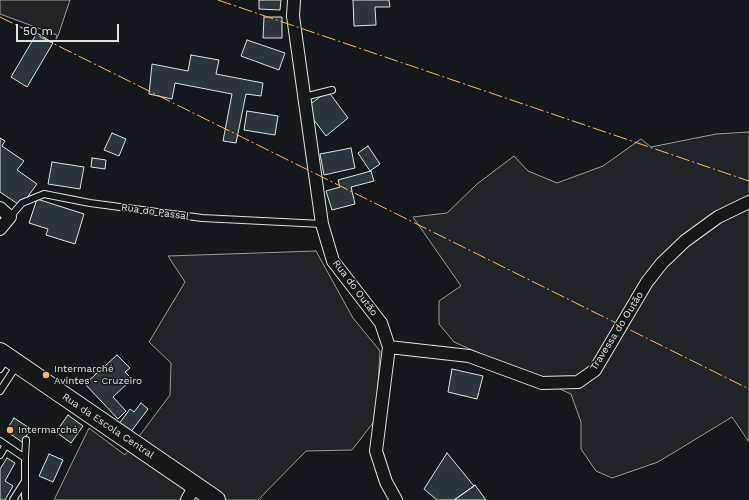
<!DOCTYPE html>
<html>
<head>
<meta charset="utf-8">
<style>
  body { margin:0 }
  #map { position:relative; width:749px; height:500px; overflow:hidden; background:#14181c; font-family:"Work Sans",sans-serif }
  canvas { display:block }
  .scale { position:absolute; left:16px; top:24px; width:103px; height:18px; box-sizing:border-box; border:2px solid #d8e6dc; border-top:0; padding-left:5px; font-size:12px; line-height:14px; white-space:nowrap; color:#d8e6dc; -webkit-text-stroke:3px #14181c; paint-order:stroke }
</style>
</head>
<body>
<div id="map">
<canvas width="749" height="500"></canvas>
<div class="scale">50 m</div>
</div>
<script>
const c = document.querySelector('canvas').getContext('2d');
c.lineJoin = 'round';
function fillPath(path, color) { c.fillStyle = color; c.fill(path, 'evenodd'); }
const poly = rows => new Path2D(rows.map(r => 'M' + r).join(''));
function trace(path, color, width, dash) { c.strokeStyle = color; c.lineWidth = width; c.lineCap = dash ? 'butt' : 'round'; c.setLineDash(dash || []); c.stroke(path); }
function label(font, color, halo, rows, align = 'center') {
  c.font = font + ' "Work Sans",sans-serif'; c.lineWidth = 3; c.setLineDash([]); c.textBaseline = 'middle'; c.strokeStyle = halo; c.fillStyle = color; for (const [text, x, y, turn = 0] of rows) {
    c.save(); c.translate(x, y); c.rotate((+turn || 0) * Math.PI / 180); c.textAlign = isNaN(turn) ? turn : align; if (halo) c.strokeText(text, 0, 0); c.fillText(text, 0, 0); c.restore();
  }
}
const green = poly([
  [0,0,70,0,58,36,56,39,57,35,0,14,0,0],
  [749,132,749,442,732,417,658,462,612,478,596,471,581,449,581,422,571,394,454,342,439,324,439,301,461,286,413,217,447,213,477,184,514,156,528,171,557,183,603,166,641,139,651,147,716,134,749,132],
  [316,251,353,318,380,351,376,419,352,450,306,451,258,500,224,500,199,481,186,500,54,500,89,428,125,455,170,395,171,363,149,342,185,282,168,256,316,251]
]);
const building = poly([
  [259,0,281,0,280,10,259,9,259,0],
  [353,0,389,0,390,7,375,7,376,25,354,26,353,0],
  [264,17,282,17,282,38,263,38,264,17],
  [37,33,53,43,27,87,11,77,37,33],
  [247,40,285,53,279,70,241,56,247,40],
  [191,55,219,60,216,74,263,83,261,96,246,94,236,143,223,141,232,94,175,83,172,99,149,94,152,64,188,71,191,55],
  [328,91,348,118,326,136,305,108,328,91],
  [247,111,278,116,275,135,244,130,247,111],
  [112,133,126,139,119,156,104,150,112,133],
  [0,138,5,141,2,146,24,161,17,170,37,184,21,206,0,192,0,138],
  [368,146,380,164,370,171,358,153,368,146],
  [351,148,355,168,324,175,320,154,351,148],
  [92,158,106,160,105,169,91,167,92,158],
  [52,162,84,167,80,189,48,184,52,162],
  [371,171,374,181,351,187,355,204,332,210,326,191,340,187,338,180,371,171],
  [37,199,84,214,75,244,46,235,48,229,29,223,37,199],
  [117,355,130,368,125,372,132,379,113,397,126,411,118,419,85,384,117,355],
  [452,369,483,376,477,399,448,392,452,369],
  [141,403,148,409,130,433,118,425,130,409,134,412,141,403],
  [68,415,83,426,71,443,56,432,68,415],
  [14,418,31,429,22,442,6,431,14,418],
  [447,453,474,486,454,500,437,500,424,489,447,453],
  [49,454,63,460,53,482,39,476,49,454],
  [7,458,15,463,5,481,13,486,5,500,0,500,0,469,7,458],
  [475,485,486,500,454,500,474,486,475,485]
]);
const lane = poly([
  [304,97,332,90],
  [10,217,22,203,44,194,90,203,202,218,322,224],
  [0,369,7,358],
  [0,391,17,365],
  [0,441,25,458,25,500],
  [0,455,6,445],
  [25,458,26,440],
  [13,500,25,481]
]);
const street = poly([
  [294,0,293,16,322,224,333,261,381,323,389,347,376,451,386,482,396,500],
  [0,208,10,217,0,229],
  [389,347,469,356,542,383,578,382,595,370,647,282,662,263,685,241,718,217,749,202],
  [187,500,195,485]
]);
const secondary = poly([
  [0,352,216,500]
]);
const power = poly([
  [218,0,749,181],
  [0,17,749,389]
]);
const markers = [
  [46,375,4,"#ffb74d"],
  [10,430,4,"#ffb74d"]
];
const streetNames = [
  ["Rua do Passal",155,212,8],
  ["Rua do Outão",355,288,53],
  ["Travessa do Outão",617,331,-58],
  ["Rua da Escola Central",108,426,34]
];
const poiNames = [
  ["Intermarché",54,369],
  ["Avintes - Cruzeiro",54,381],
  ["Intermarché",18,430]
];
fillPath(green, '#202428');
trace(green, '#939e99', 1);
fillPath(building, '#2c363c');
trace(building, '#d8e6dc', 1);
trace(lane, '#d8e6dc', 8);
trace(street, '#d8e6dc', 14);
trace(secondary, '#d8e6dc', 20);
trace(lane, '#14181c', 6);
trace(street, '#14181c', 12);
trace(secondary, '#14181c', 18);
trace(power, '#ffb74d', 1, [14, 3, 2, 3]);
for (const [x, y, r, color] of markers) { const dot = new Path2D(); dot.arc(x, y, r, 0, 2 * Math.PI); c.fillStyle = color; c.fill(dot); trace(dot, '#14181c', 1.5); }
label('10px', '#d8e6dc', '#14181c', streetNames);
label('10px', '#d8e6dc', '#14181c', poiNames, 'left');
</script>
</body>
</html>
